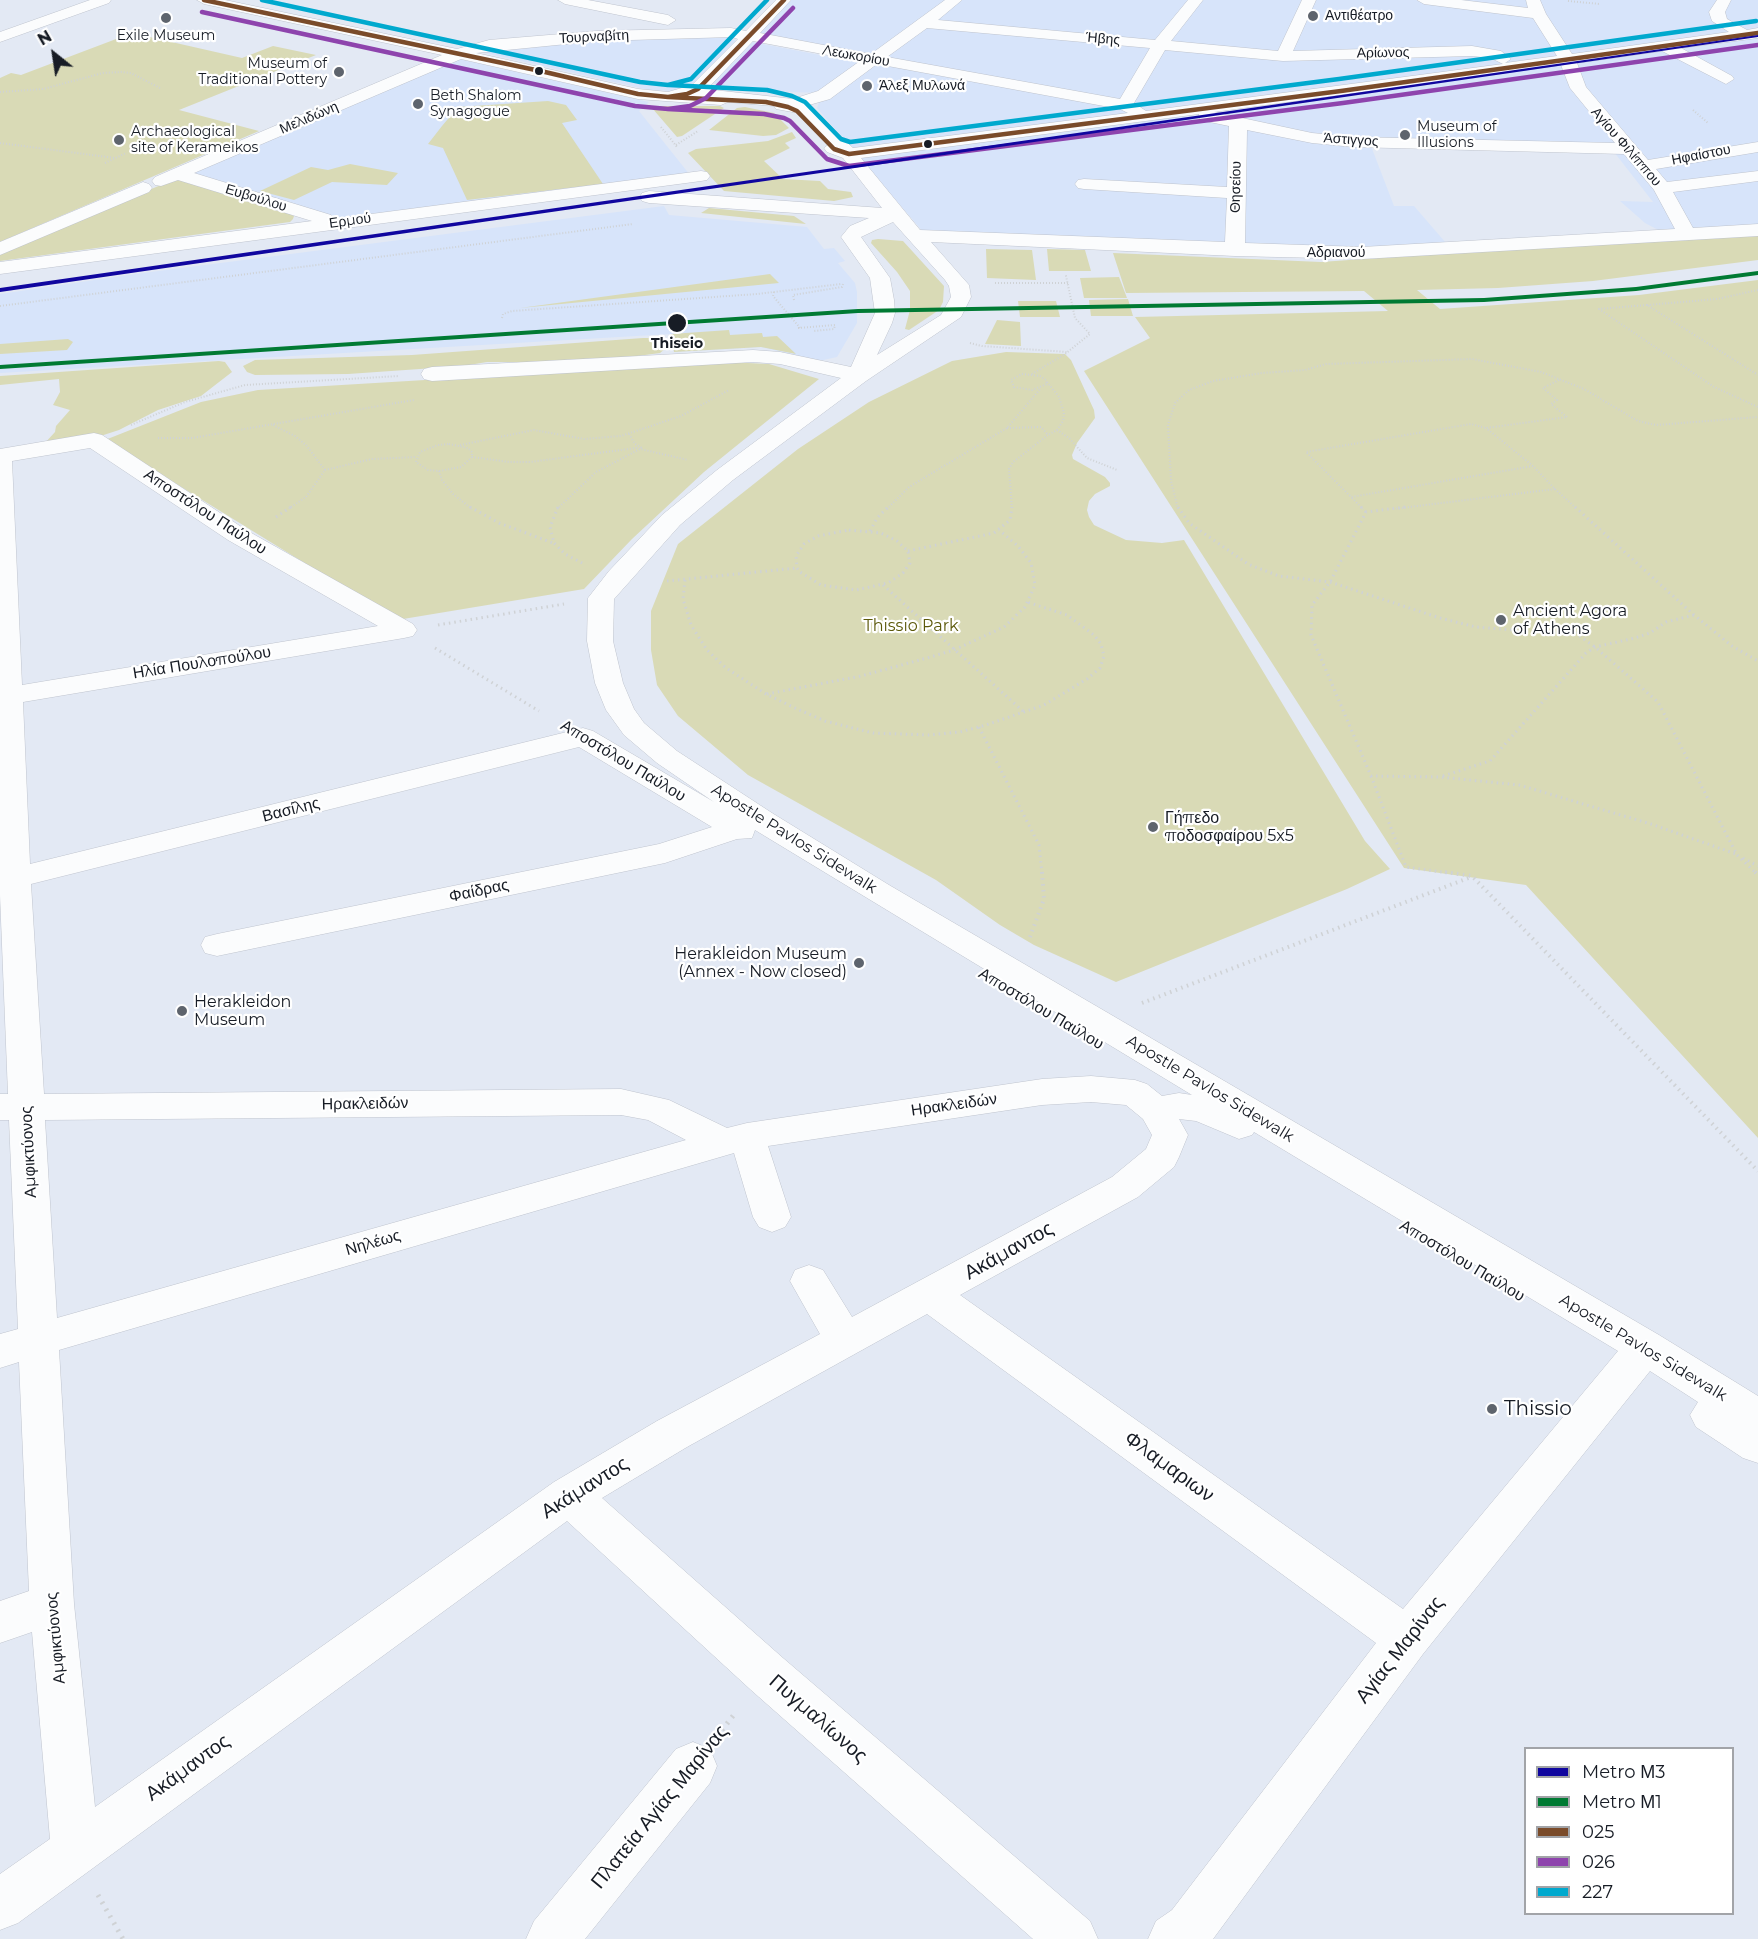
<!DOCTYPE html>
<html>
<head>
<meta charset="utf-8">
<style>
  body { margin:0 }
  #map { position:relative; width:1758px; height:1939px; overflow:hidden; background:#e3e9f4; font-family:Montserrat,sans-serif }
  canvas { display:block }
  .legend { position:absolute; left:1524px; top:1747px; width:210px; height:168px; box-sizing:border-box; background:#fff; border:2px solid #a2a4a8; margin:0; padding:8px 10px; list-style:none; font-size:18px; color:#171c25 }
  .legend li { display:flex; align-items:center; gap:12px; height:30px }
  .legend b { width:30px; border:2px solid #a2a4a8 }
  .north { position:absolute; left:24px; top:24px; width:60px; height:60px; -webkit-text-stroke:4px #fff; paint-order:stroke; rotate:330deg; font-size:16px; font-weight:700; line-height:24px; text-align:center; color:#171c25 }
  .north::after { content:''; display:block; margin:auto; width:21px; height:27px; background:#171c25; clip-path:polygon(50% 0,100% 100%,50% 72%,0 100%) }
</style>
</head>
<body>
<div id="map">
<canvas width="1758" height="1939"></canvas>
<ul class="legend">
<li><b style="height:8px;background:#10069f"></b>Metro Μ3</li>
<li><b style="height:8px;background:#007a33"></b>Metro Μ1</li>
<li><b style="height:8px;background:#7a4b2a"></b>025</li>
<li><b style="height:8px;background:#8e44ad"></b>026</li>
<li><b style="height:8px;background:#00a9ce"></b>227</li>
</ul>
<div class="north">N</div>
</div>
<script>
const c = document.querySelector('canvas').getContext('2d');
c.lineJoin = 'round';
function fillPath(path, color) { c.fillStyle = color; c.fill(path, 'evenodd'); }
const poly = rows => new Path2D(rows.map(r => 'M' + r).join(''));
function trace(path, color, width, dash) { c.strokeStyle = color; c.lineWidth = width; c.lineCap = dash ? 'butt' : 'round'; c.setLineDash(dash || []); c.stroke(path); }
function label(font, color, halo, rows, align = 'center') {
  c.font = font + ' Montserrat,sans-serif'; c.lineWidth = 4.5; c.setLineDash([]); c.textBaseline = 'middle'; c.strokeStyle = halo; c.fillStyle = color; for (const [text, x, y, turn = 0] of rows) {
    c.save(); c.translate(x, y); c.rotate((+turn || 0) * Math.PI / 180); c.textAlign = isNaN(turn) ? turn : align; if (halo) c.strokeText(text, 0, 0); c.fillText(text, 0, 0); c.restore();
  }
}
const built = poly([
  [789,0,1758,0,1758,30,1148,112,1371,146,1394,206,1414,206,1446,243,1374,249,924,233,817,108,819,102,872,61,751,40],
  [1758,35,1758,229,1668,235,1645,223,1620,201,1653,202,1614,152,1321,136,1217,116],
  [724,36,736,41,695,82,675,91,649,90,477,51,579,38],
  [752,42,867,64,821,93,729,90,713,83],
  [455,58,649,102,639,111,690,175,342,218,332,218,183,175],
  [664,206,669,215,807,227,824,249,834,248,845,261,838,263,855,283,857,292,857,323,837,357,819,361,761,347,674,352,671,334,0,373,0,294,135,274]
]);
const green = poly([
  [132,33,242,58,273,46,316,55,179,110,259,131,0,242,0,78,11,73,21,75],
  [548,101,566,105,577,120,562,123,603,184,467,200,443,148,428,144,442,126,458,107],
  [658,106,720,106,724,108,682,136,677,137,652,108],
  [745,107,774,113,789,128,776,135,763,136,709,130,737,108],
  [792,132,796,138,785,143,790,148,764,161,783,179,820,181,828,189,851,192,853,197,834,201,724,191,688,153,696,149,768,141],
  [350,164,398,173,387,185,332,182,294,200,260,191,311,167,328,170],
  [175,179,290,214,294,216,293,219,290,222,0,261,0,253],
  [709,208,794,216,806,224,701,213],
  [1758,231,1758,260,1593,281,1498,288,1417,290,1440,309,1639,295,1758,280,1758,1138,1526,885,1404,868,1084,371,1150,338,1135,317,1388,311,1364,291,1126,293,1113,253,1321,262],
  [878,239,903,241,944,286,943,302,939,310,909,330,905,329,910,310,910,291,897,272,871,243,872,240],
  [986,249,1032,250,1036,280,987,278],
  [1047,249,1085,250,1091,271,1049,271],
  [770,274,779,283,520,308],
  [1119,277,1127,298,1084,298,1080,278],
  [1128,299,1133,316,1091,316,1089,300],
  [1018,301,1056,301,1060,317,1020,317],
  [997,320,1020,322,1021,346,985,344],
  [729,330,730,335,762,333,763,337,777,336,796,354,761,347,674,352,671,334],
  [643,338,661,338,664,339,666,348,660,353,630,357,551,362,487,362,463,366,348,374,255,375,247,372,243,366,255,360,412,355],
  [68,339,73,342,67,350,0,354,0,344],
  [1006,352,1065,354,1071,360,1094,410,1095,418,1077,443,1072,455,1073,459,1105,477,1110,483,1110,486,1095,494,1089,501,1087,510,1089,517,1094,525,1126,540,1162,543,1184,540,1365,841,1390,869,1347,889,1116,982,1034,945,1000,925,936,880,748,775,678,716,657,685,651,650,651,611,678,544,798,449,869,402,952,361],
  [219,361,225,362,232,372,201,396,158,410,119,430,82,442,44,444,55,432,56,426,70,410,53,405,60,392,59,379,0,385,0,376],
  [726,362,769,364,819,379,704,472,632,539,584,589,397,620,105,440,201,402,258,390]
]);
const pathFar3 = poly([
  [1568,1,1600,4],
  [0,92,43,89,103,73,121,72,131,73,160,88],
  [1693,110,1708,123],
  [661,127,677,147],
  [0,143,115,158],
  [676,145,698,131],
  [105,163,126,153],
  [995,283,1068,283],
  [1758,290,1717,299,1647,305,1758,375],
  [774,292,773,296,801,329],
  [794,300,793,295,842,287,843,284],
  [1647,305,1599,309,1714,387,1758,407],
  [0,306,633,224],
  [502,318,503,314,512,311,757,294,841,284],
  [798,328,835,325,834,329,814,331],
  [970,343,982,346,1067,352],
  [1022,374,1040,376,1046,380,1047,384,1032,390,1014,387,1011,380,1022,374],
  [1032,374,1065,354,1090,334,1075,318,1066,276,1064,276],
  [1047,382,1059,397,1064,413,1063,421,1057,430,1048,435],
  [131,425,185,402,245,385,399,376],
  [273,425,295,436,306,445,325,470,306,497,288,509],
  [1007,428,1041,427,1048,435,1013,462,1009,469,1012,509],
  [1057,430,1069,438,1087,458,1117,470],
  [629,434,635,444,642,448],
  [158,438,192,438,414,400],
  [449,444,468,448,472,452,472,457,461,467,439,471,428,470,416,462,420,452,438,445,449,444],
  [460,445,534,430,584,439,621,436,681,416,729,390],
  [472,457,509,462,530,462,636,448,688,460],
  [1533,466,1351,497,1306,452,1471,424,1486,428,1567,417,1551,404,1557,400,1543,388,1559,380],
  [325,470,372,459,416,457],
  [439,471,442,480,453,494,472,509],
  [1555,489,1577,509],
  [1352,498,1363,509],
  [557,509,596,472,642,448],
  [887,509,909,487,1007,428,1041,388],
  [1178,509,1171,481,1168,425,1175,403,1189,390,1213,381,1262,373,1305,370,1326,364,1472,359,1541,372,1584,389,1638,421,1656,425,1758,417],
  [1393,509,1555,489,1533,466,1486,428]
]);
const pathFar2 = poly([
  [470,507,499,523,553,543],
  [558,507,550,527,554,543,565,554,584,564],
  [1178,507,1189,523,1248,564,1279,576,1330,582,1440,618,1476,627,1552,633,1571,630,1595,647,1658,702,1737,855,1757,874],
  [1361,507,1366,512],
  [1405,507,1366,512,1330,582,1312,605,1311,635,1371,776,1440,777,1519,785,1651,824,1736,854],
  [1575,507,1694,615,1732,646,1758,661],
  [276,517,291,507],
  [849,530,881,533,897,541,908,551,910,563,903,573,888,583,856,590,821,585,800,572,797,568,796,556,804,544,818,536,849,530],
  [870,531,877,518,888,507],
  [908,551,994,533,1010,520,1012,507],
  [685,580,683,599,691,625,707,650,726,668,766,694,797,709,825,721,873,733,929,735,960,732,986,725,1044,705,1087,679,1100,668,1104,656,1101,644,1094,635,1067,615,1027,602],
  [667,581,797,568],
  [883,585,1025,713],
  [438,625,564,604],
  [435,648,539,711],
  [767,694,861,676,927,658,954,650,1004,627,1025,607,1035,585,1031,563,1018,546,999,530],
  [979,727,1039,845,1042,874],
  [1371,776,1406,867,1456,874],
  [1443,776,1490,761,1586,653,1595,647,1635,638,1650,633,1666,622,1694,615],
  [1743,858,1758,866]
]);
const pathFar1 = poly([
  [1445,872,1472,876,1758,1171],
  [1755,872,1758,875],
  [1030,937,1044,899,1042,872],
  [1142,1003,1471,877]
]);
const path = poly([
  [722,1730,736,1712],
  [98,1895,123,1939]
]);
const minor = poly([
  [90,0,111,0,109,3,0,42,0,32,90,0],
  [197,0,225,0,457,49,489,40,597,31,731,28,746,31,776,0,791,0,760,33,871,54,945,0,962,0,938,20,1155,40,1188,0,1203,0,1171,41,1278,51,1302,0,1316,0,1293,51,1472,46,1501,51,1511,59,1505,63,1557,56,1533,18,1424,4,1417,0,1461,0,1528,8,1526,0,1540,0,1546,14,1572,54,1729,32,1712,21,1709,12,1717,0,1731,0,1725,12,1727,19,1747,30,1758,28,1758,38,1681,48,1732,76,1734,79,1726,84,1662,51,1577,63,1586,87,1648,160,1758,142,1758,152,1656,169,1667,182,1758,171,1758,181,1673,192,1693,228,1758,224,1758,236,1362,259,1235,256,931,242,969,285,971,297,961,317,866,381,733,480,680,525,614,599,613,641,623,683,634,709,644,723,677,751,772,813,889,885,1659,1335,1758,1396,1758,1463,1743,1458,1696,1427,1690,1415,1698,1402,1650,1371,1423,1654,1213,1939,1148,1939,1156,1921,1172,1910,1376,1643,927,1314,687,1447,602,1498,783,1658,1090,1921,1098,1939,1033,1939,751,1690,567,1521,18,1923,0,1930,0,1874,50,1839,32,1632,0,1643,0,1601,29,1591,19,1362,0,1368,0,1334,18,1329,9,1120,0,1120,0,1094,8,1094,0,895,0,449,94,433,102,435,246,530,413,624,417,630,413,636,404,638,23,702,30,864,583,728,593,731,714,802,657,763,624,735,606,710,595,683,587,641,588,598,609,571,662,515,717,470,841,378,780,364,753,362,432,381,424,379,421,374,424,369,432,367,753,350,780,352,851,367,875,313,870,278,841,237,850,226,869,218,649,203,642,201,640,197,642,193,649,191,882,208,843,158,827,152,824,148,829,144,798,113,776,109,774,106,728,102,721,105,638,99,461,59,194,173,331,215,333,219,701,171,707,172,710,176,707,180,701,181,0,274,0,262,312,221,178,180,161,186,155,185,152,181,155,177,171,170,442,55,204,4,197,0],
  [927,28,1150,48,1120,99,887,57,927,28],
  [732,37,738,39,692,85,668,92,638,89,476,53,597,41,732,37],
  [753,41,860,61,818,91,793,99,714,90,708,88,753,41],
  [1165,50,1283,61,1472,56,1491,58,1503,64,1146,111,1134,103,1165,50],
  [877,64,1120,109,1128,113,853,148,809,105,830,99,877,64],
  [1561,65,1570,88,1615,143,1354,137,1312,133,1214,112,1561,65],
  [1199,114,1200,120,1229,126,1227,187,1084,179,1078,180,1075,184,1078,188,1084,189,1227,198,1225,242,920,230,861,158,1199,114],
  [1247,130,1312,143,1354,147,1624,154,1654,190,1675,229,1362,247,1245,243,1247,130],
  [893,222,945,280,949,286,951,297,941,315,877,355,892,323,895,313,894,300,890,278,861,237,893,222],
  [90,448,228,540,378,626,22,685,12,461,90,448],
  [579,747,712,827,659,844,217,934,205,937,201,945,205,953,217,956,665,863,737,839,752,838,755,830,1192,1095,1179,1093,1162,1096,1147,1084,1135,1080,1091,1076,1042,1079,747,1123,727,1128,669,1100,621,1089,44,1094,31,884,579,747],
  [1091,1102,1126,1105,1143,1119,1152,1135,1146,1149,1112,1177,852,1317,823,1270,809,1265,795,1270,790,1281,820,1334,657,1421,554,1482,95,1807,74,1604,59,1350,734,1153,753,1217,759,1227,772,1232,785,1227,791,1217,768,1146,1042,1105,1091,1102],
  [621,1115,648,1120,686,1140,57,1318,45,1120,621,1115],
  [1179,1119,1196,1121,1239,1139,1252,1135,1254,1132,1618,1351,1403,1609,960,1295,1138,1197,1174,1167,1179,1157,1188,1135,1179,1119],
  [558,0,588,0,668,15,676,20,668,25,565,4,558,0],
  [143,182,149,184,152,188,149,192,0,255,0,242,143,182],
  [693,1742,710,1749,717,1766,710,1783,585,1939,526,1939,534,1921,676,1749,693,1742]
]);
const bus1 = poly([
  [204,0,545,72,638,94,668,97,687,94,698,89,784,0],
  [668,97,766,102,788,107,797,111,834,149,849,154,1341,91,1758,33]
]);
const bus2 = poly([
  [202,12,635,106,668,109,690,106,706,98,793,8],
  [667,109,764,114,784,118,790,121,827,159,849,166,1343,103,1758,45]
]);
const bus3 = poly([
  [262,0,640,82,668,85,691,79,767,0],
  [669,85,767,90,792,96,805,102,841,139,850,142,1339,79,1756,21]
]);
const metro1 = poly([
  [1758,35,1758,37,0,292,0,288,1758,35]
]);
const metro2 = poly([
  [1758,271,1758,275,1636,291,1484,302,858,313,0,369,0,365,858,309,1484,298,1636,287,1758,271]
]);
const markers = [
  [1313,16,6,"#5e646d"],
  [166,18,6,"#5e646d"],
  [539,71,5,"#171c25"],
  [339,72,6,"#5e646d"],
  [867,86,6,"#5e646d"],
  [418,104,6,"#5e646d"],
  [1405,135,6,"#5e646d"],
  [119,140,6,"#5e646d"],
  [928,144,5,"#171c25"],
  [677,323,10,"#171c25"],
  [1501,620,6,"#5e646d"],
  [1153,827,6,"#5e646d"],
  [859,963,6,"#5e646d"],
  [182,1011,6,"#5e646d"],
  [1492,1409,6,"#5e646d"]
];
const farPoinames = [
  ["Αντιθέατρο",1325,16],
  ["Exile Museum",166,36,"center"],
  ["Museum of",327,64,"right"],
  ["Traditional Pottery",327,80,"right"],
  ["Άλεξ Μυλωνά",879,86],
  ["Beth Shalom",430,96],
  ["Synagogue",430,112],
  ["Museum of",1417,127],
  ["Illusions",1417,143],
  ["Archaeological",131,132],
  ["site of Kerameikos",131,148]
];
const farStreetnames = [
  ["Τουρναβίτη",594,37,-3],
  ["Ήβης",1103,39,5],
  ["Αρίωνος",1383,53,-1],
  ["Λεωκορίου",856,56,10],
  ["Μελιδώνη",309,118,-23],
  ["Άστιγγος",1351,140,4],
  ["Αγίου Φιλίππου",1626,147,49],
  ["Ηφαίστου",1701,155,-11],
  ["Θησείου",1236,187,-89],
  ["Ευβούλου",256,198,17],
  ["Ερμού",350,221,-8],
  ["Αδριανού",1336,253]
];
const farStopnames = [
  ["Thiseio",677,344]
];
const streetNames = [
  ["Αποστόλου Παύλου",205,512,33],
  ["Ηλία Πουλοπούλου",202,663,-9],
  ["Αποστόλου Παύλου",623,761,31],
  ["Βασίλης",291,810,-14],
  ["Apostle Pavlos Sidewalk",794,839,32],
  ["Φαίδρας",479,891,-12],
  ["Αποστόλου Παύλου",1041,1009,31],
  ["Apostle Pavlos Sidewalk",1210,1089,31],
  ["Ηρακλειδών",365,1104,-1],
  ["Ηρακλειδών",954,1105,-8],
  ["Αμφικτύονος",29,1152,-93],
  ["Νηλέως",373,1243,-16],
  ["Αποστόλου Παύλου",1462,1261,31],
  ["Apostle Pavlos Sidewalk",1643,1348,31],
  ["Αμφικτύονος",56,1638,-95]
];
const poiNames = [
  ["Ancient Agora",1513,611],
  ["of Athens",1513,629],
  ["Γήπεδο",1165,818],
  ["ποδοσφαίρου 5x5",1165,836],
  ["Herakleidon Museum",847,954,"right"],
  ["(Annex - Now closed)",847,972,"right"],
  ["Herakleidon",194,1002],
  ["Museum",194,1020]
];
const parkNames = [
  ["Thissio Park",911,626]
];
const nearStreetnames = [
  ["Ακάμαντος",1009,1251,-29],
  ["Φλαμαριων",1169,1467,36],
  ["Ακάμαντος",585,1488,-32],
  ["Αγίας Μαρίνας",1400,1650,-52],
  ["Πυγμαλίωνος",818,1719,41],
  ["Ακάμαντος",188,1768,-36],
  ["Πλατεία Αγίας Μαρίνας",660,1807,-51]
];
const nearPoinames = [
  ["Thissio",1504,1409]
];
fillPath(built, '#d7e4fa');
fillPath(green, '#d9dab6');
trace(minor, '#bfc4ce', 1);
trace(pathFar3, '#cfd2d5', 2, [1, 2]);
trace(pathFar2, '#cfd2d5', 3, [1.5, 4]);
trace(pathFar1, '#cfd2d5', 4, [1.5, 4.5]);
trace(path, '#cfd2d5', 5, [2, 6]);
fillPath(minor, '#fbfcfd');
trace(bus1, '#7a4b2a', 4.5);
trace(bus2, '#8e44ad', 4.5);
trace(bus3, '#00a9ce', 4.5);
fillPath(metro1, '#10069f');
fillPath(metro2, '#007a33');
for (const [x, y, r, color] of markers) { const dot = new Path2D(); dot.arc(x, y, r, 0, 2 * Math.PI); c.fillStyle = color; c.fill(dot); trace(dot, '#fff', 2); }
label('14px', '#171c25', '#fff', farPoinames, 'left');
label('14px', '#171c25', '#fff', farStreetnames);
label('bold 14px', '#171c25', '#fff', farStopnames);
label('16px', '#171c25', '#fff', streetNames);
label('16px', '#171c25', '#fff', poiNames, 'left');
label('16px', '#5c590a', '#fff', parkNames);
label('20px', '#171c25', '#fff', nearStreetnames);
label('20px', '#171c25', '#fff', nearPoinames, 'left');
</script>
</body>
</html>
